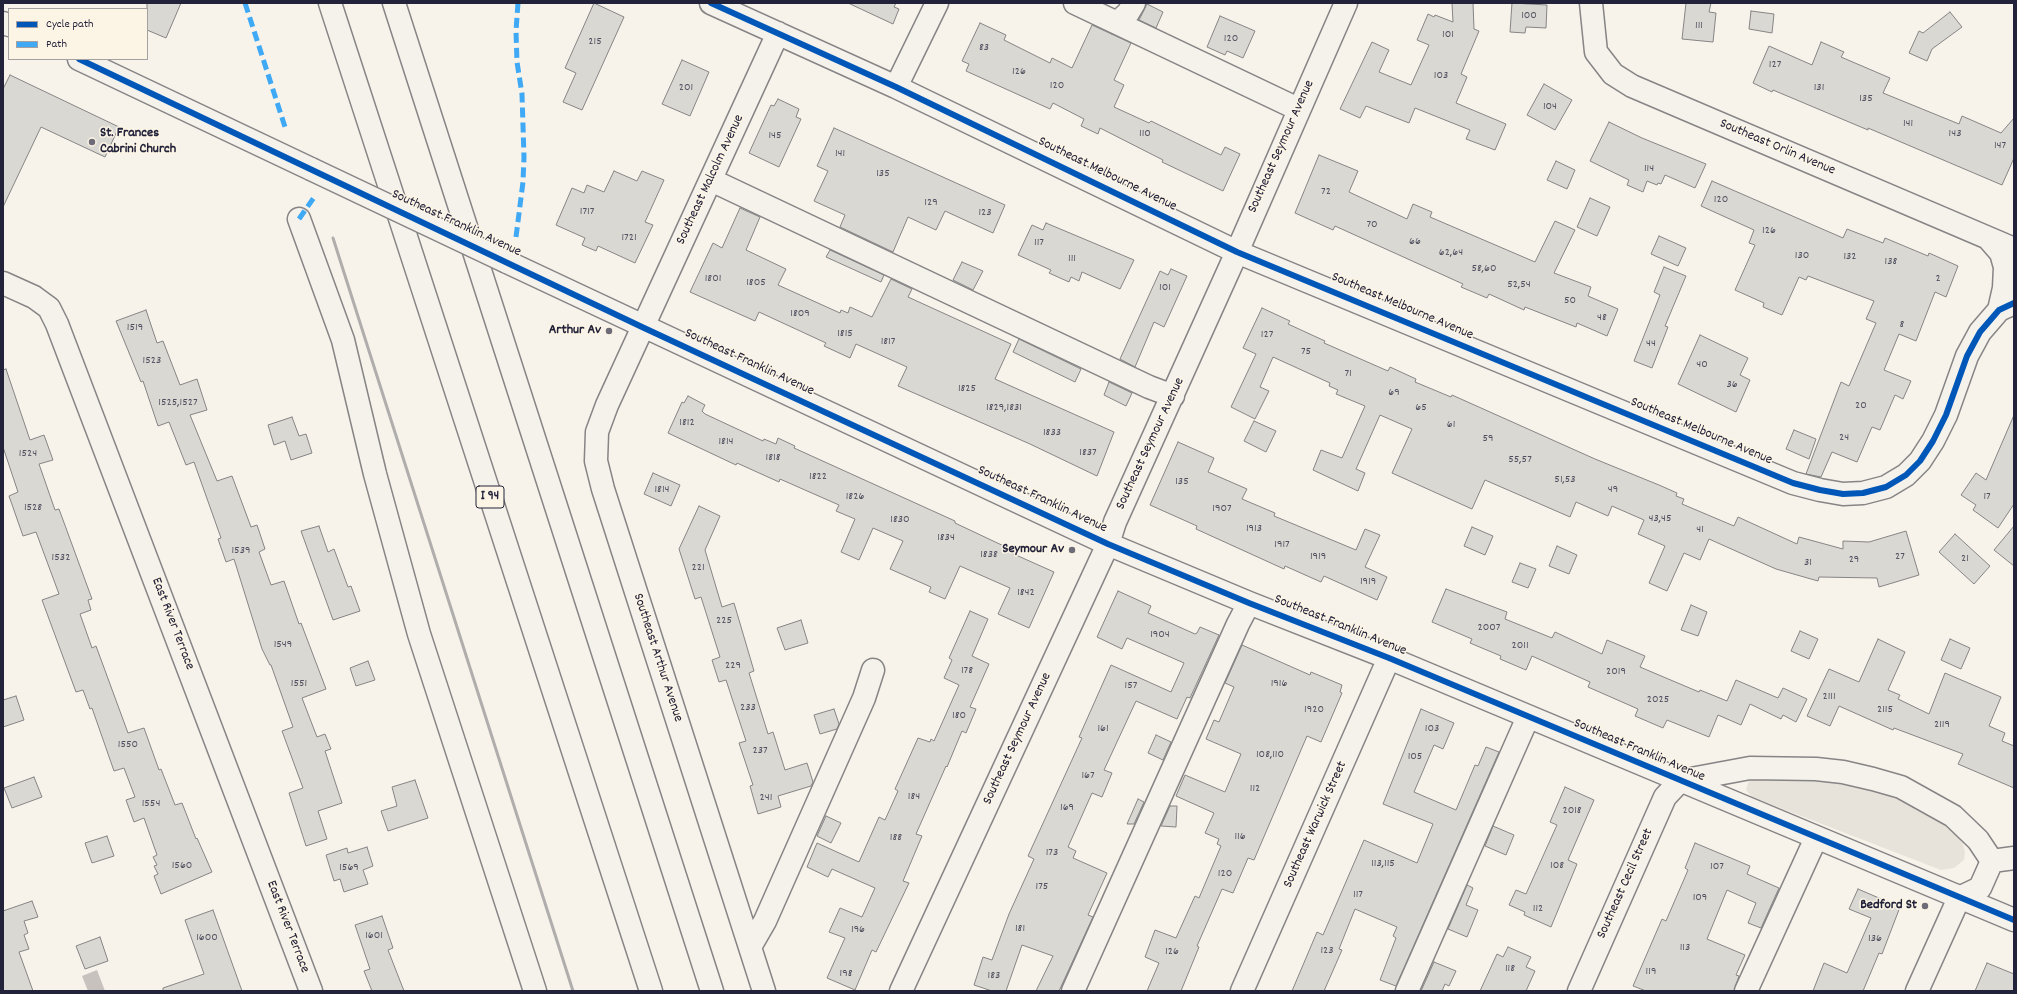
<!DOCTYPE html>
<html>
<head>
<meta charset="utf-8">
<style>
  body { margin:0 }
  #map { position:relative; width:2017px; height:994px; overflow:hidden; background:#f7f3ea; font-family:Dekko,sans-serif }
  canvas { display:block }
  .frame { position:absolute; inset:0; border:4px solid #22223b; pointer-events:none }
  .legend { position:absolute; left:8px; top:8px; width:140px; height:52px; box-sizing:border-box; background:#fcf5e5; border:1px solid #a5a1a1; margin:0; padding:5px 7px; list-style:none; font-size:12px; color:#22223b }
  .legend li { display:flex; align-items:center; gap:8px; height:20px }
  .legend b { width:20px; border:1px solid #a5a1a1 }
</style>
</head>
<body>
<div id="map">
<canvas width="2017" height="994"></canvas>
<div class="frame"></div>
<ul class="legend">
<li><b style="height:5px;background:#0057b8"></b>Cycle path</li>
<li><b style="height:5px;background:#3fa9f5"></b>Path</li>
</ul>
</div>
<script>
const c = document.querySelector('canvas').getContext('2d');
c.lineJoin = 'round';
function fillPath(path, color) { c.fillStyle = color; c.fill(path, 'evenodd'); }
const poly = rows => new Path2D(rows.map(r => 'M' + r).join(''));
function trace(path, color, width, dash) { c.strokeStyle = color; c.lineWidth = width; c.lineCap = dash ? 'butt' : 'round'; c.setLineDash(dash || []); c.stroke(path); }
function label(font, color, halo, rows, align = 'center') {
  c.font = font + ' Dekko,sans-serif'; c.lineWidth = 3; c.setLineDash([]); c.textBaseline = 'middle'; c.strokeStyle = halo; c.fillStyle = color; for (const [text, x, y, turn = 0] of rows) {
    c.save(); c.translate(x, y); c.rotate((+turn || 0) * Math.PI / 180); c.textAlign = isNaN(turn) ? turn : align; if (halo) c.strokeText(text, 0, 0); c.fillText(text, 0, 0); c.restore();
  }
}
const green = poly([
  [1778,777,1834,782,1886,794,1922,810,1951,828,1963,844,1965,853,1964,860,1954,868,1941,870,1752,797,1746,790,1749,780]
]);
const water = poly([
  [97,970,105,991,88,991,82,976]
]);
const building = poly([
  [147,3,181,3,166,38,147,30,147,3],
  [594,3,624,17,582,110,563,102,576,73,565,68,594,3],
  [848,3,896,3,894,7,899,9,893,24,848,3],
  [1452,3,1473,3,1474,29,1479,31,1461,74,1467,77,1456,103,1506,124,1495,150,1466,139,1470,130,1415,108,1409,123,1366,106,1360,118,1340,109,1372,42,1389,50,1379,72,1411,85,1429,45,1417,40,1428,14,1434,17,1435,15,1453,22,1452,3],
  [1512,3,1547,5,1546,28,1526,27,1525,33,1510,32,1512,3],
  [1686,3,1711,3,1709,12,1716,13,1713,42,1682,39,1686,3],
  [1147,4,1163,12,1156,28,1139,20,1147,4],
  [1751,11,1774,14,1772,33,1749,29,1751,11],
  [1950,12,1962,27,1932,49,1927,61,1909,53,1919,31,1923,33,1950,12],
  [1220,16,1255,31,1243,58,1227,51,1225,55,1207,47,1220,16],
  [980,23,1006,35,1004,40,1050,63,1052,58,1072,68,1092,25,1131,43,1114,80,1124,85,1114,107,1149,123,1151,121,1221,155,1225,147,1240,154,1223,191,1162,162,1163,160,1100,128,1098,134,1081,126,1084,119,1053,103,1050,109,966,71,969,64,962,61,980,23],
  [1821,42,1844,52,1841,57,1890,78,1883,93,1959,124,1962,116,2001,133,2014,118,2014,158,2002,185,1868,128,1868,130,1773,90,1772,92,1753,83,1769,46,1812,65,1821,42],
  [682,60,709,72,690,116,662,104,682,60],
  [10,75,119,127,105,157,41,127,3,207,3,89,10,75],
  [1544,84,1572,100,1555,130,1527,115,1544,84],
  [778,99,799,109,796,117,801,119,779,167,749,153,771,105,774,106,778,99],
  [1609,122,1642,138,1706,164,1695,188,1665,175,1661,184,1658,183,1657,185,1647,181,1643,192,1627,185,1629,180,1590,161,1609,122],
  [834,128,1005,205,993,233,945,211,936,230,908,217,893,252,840,227,845,215,814,201,828,171,817,166,834,128],
  [1319,155,1358,171,1349,192,1407,219,1413,204,1432,212,1430,217,1535,262,1555,221,1575,230,1554,273,1591,287,1588,296,1618,309,1607,336,1577,323,1576,327,1525,307,1524,310,1489,294,1487,298,1461,287,1463,284,1335,226,1333,230,1295,213,1319,155],
  [1556,161,1575,170,1567,189,1547,180,1556,161],
  [614,171,637,181,642,171,664,180,645,222,653,225,635,263,598,246,596,251,582,245,585,238,556,225,572,188,584,193,587,185,604,192,614,171],
  [1712,181,1843,238,1847,229,1883,243,1885,238,1928,256,1929,253,1958,266,1946,297,1935,292,1916,341,1899,334,1884,370,1911,381,1903,399,1895,395,1880,430,1872,427,1857,462,1832,452,1821,477,1806,474,1841,382,1849,386,1876,323,1866,319,1874,301,1808,276,1806,280,1799,277,1782,315,1763,307,1764,303,1735,290,1755,245,1749,243,1754,230,1701,206,1712,181],
  [1590,198,1610,207,1597,236,1577,227,1590,198],
  [740,208,760,217,746,250,786,269,778,285,840,313,841,310,848,313,850,307,872,317,891,279,912,289,908,297,1011,344,995,379,1114,432,1097,476,1030,444,898,386,907,367,856,344,850,358,824,346,826,343,759,312,755,321,690,292,713,243,722,248,740,208],
  [1046,223,1134,260,1120,289,1082,272,1079,281,1071,277,1069,282,1049,273,1051,270,1018,255,1032,225,1043,230,1046,223],
  [1659,236,1686,248,1678,266,1651,254,1659,236],
  [830,250,884,275,881,282,826,257,830,250],
  [962,262,983,271,973,290,953,280,962,262],
  [1664,267,1686,276,1665,326,1668,327,1652,368,1634,361,1660,295,1654,292,1664,267],
  [1171,269,1187,276,1164,327,1154,322,1135,367,1120,359,1160,271,1168,275,1171,269],
  [1262,308,1290,321,1288,324,1325,341,1324,343,1388,371,1390,367,1416,379,1415,382,1451,397,1452,395,1595,459,1659,485,1677,493,1676,496,1684,499,1682,504,1734,526,1738,517,1797,544,1799,537,1843,549,1843,541,1869,542,1906,531,1919,575,1879,587,1877,578,1819,577,1818,581,1776,569,1709,539,1700,560,1684,553,1667,591,1649,583,1665,546,1638,534,1644,520,1612,506,1608,516,1576,502,1570,517,1485,480,1472,509,1392,473,1412,429,1380,415,1356,469,1365,473,1358,491,1313,470,1321,450,1342,458,1365,406,1336,394,1338,390,1329,386,1330,383,1273,357,1260,387,1269,391,1255,419,1231,407,1256,354,1243,348,1262,308],
  [146,310,157,343,163,341,180,385,197,379,207,410,190,415,217,481,232,476,251,527,257,525,265,549,259,552,271,585,284,581,299,624,301,623,326,689,302,698,317,737,325,734,331,749,325,751,342,803,318,811,327,839,306,846,289,793,303,788,282,731,293,727,271,665,270,665,262,649,234,559,226,562,218,539,221,538,194,462,186,465,169,422,158,426,143,381,141,382,116,321,146,310],
  [1700,335,1748,358,1740,375,1750,380,1736,412,1678,384,1700,335],
  [1019,339,1081,369,1075,382,1013,352,1019,339],
  [6,369,30,440,44,435,53,460,39,464,55,510,59,509,92,599,88,600,91,610,80,614,92,648,96,646,128,733,144,728,159,770,161,769,175,805,182,803,196,839,197,838,212,872,161,894,154,876,158,874,154,866,157,865,153,857,157,855,144,818,134,822,126,800,135,797,124,768,114,771,92,708,90,709,83,690,76,692,42,600,59,594,36,532,23,536,9,496,18,492,3,447,3,370,6,369],
  [1109,382,1132,393,1126,406,1104,395,1109,382],
  [688,396,705,405,702,411,705,414,763,441,764,439,776,444,778,438,795,446,794,448,955,521,955,523,1008,548,1007,551,1054,572,1029,628,998,614,1010,588,960,566,945,599,929,592,931,587,890,569,903,541,873,528,859,560,841,552,855,519,836,511,839,505,780,479,779,482,737,463,736,465,668,433,682,402,684,403,688,396],
  [2014,415,2014,504,1998,528,1973,510,1976,505,1961,495,1976,473,1986,480,2014,415],
  [292,417,299,436,306,434,312,453,291,460,285,441,274,445,268,425,292,417],
  [1254,421,1276,431,1266,452,1244,441,1254,421],
  [1794,430,1816,439,1809,459,1786,449,1794,430],
  [1178,442,1214,458,1208,472,1247,489,1242,499,1275,513,1274,516,1356,550,1365,529,1380,535,1365,567,1387,577,1377,600,1324,576,1321,582,1285,566,1284,569,1196,529,1197,526,1150,505,1178,442],
  [653,473,680,485,671,506,644,494,653,473],
  [699,506,720,516,705,550,722,607,734,603,754,671,749,673,768,734,773,732,785,770,807,763,813,782,811,786,778,796,781,807,758,814,750,786,753,785,739,743,746,741,726,680,719,682,712,660,720,657,701,597,695,599,679,549,699,506],
  [319,526,328,552,334,549,348,587,351,586,360,611,333,620,301,531,319,526],
  [2014,526,2014,566,1994,550,2014,526],
  [1472,527,1493,536,1485,555,1464,546,1472,527],
  [1955,534,1990,566,1974,584,1939,552,1955,534],
  [1557,546,1577,555,1569,574,1549,566,1557,546],
  [1520,563,1536,569,1528,588,1512,582,1520,563],
  [1446,589,1507,612,1505,619,1552,638,1555,632,1602,654,1607,640,1645,656,1640,667,1699,692,1700,690,1727,701,1736,680,1778,698,1783,688,1807,699,1796,722,1783,715,1781,719,1750,704,1741,725,1718,715,1709,737,1667,720,1663,728,1635,716,1638,709,1588,687,1590,682,1532,656,1526,670,1500,659,1501,656,1470,643,1472,639,1432,622,1446,589],
  [1118,591,1151,606,1148,613,1195,634,1197,633,1200,627,1219,635,1190,698,1187,697,1177,719,1136,701,1104,770,1112,773,1102,797,1092,793,1068,847,1076,851,1073,858,1107,873,1088,915,1093,917,1059,991,1036,991,1053,956,1022,945,1006,991,992,991,974,985,983,957,992,960,1009,914,1034,859,1028,856,1082,738,1079,737,1111,665,1171,692,1184,663,1127,638,1122,649,1097,637,1118,591],
  [1691,605,1707,612,1698,636,1681,630,1691,605],
  [970,611,988,619,972,656,989,664,970,707,976,709,966,733,962,731,947,767,946,766,916,834,922,836,903,881,909,883,876,952,872,950,855,990,827,978,845,938,829,932,840,908,862,917,875,888,832,869,828,877,807,867,817,843,859,862,879,817,885,820,898,791,895,789,918,738,930,742,931,739,934,741,959,685,944,678,952,660,949,658,970,611],
  [801,620,808,643,785,650,777,628,801,620],
  [1800,631,1818,639,1809,659,1791,651,1800,631],
  [1878,639,1905,652,1888,690,1900,695,1898,699,1929,714,1945,673,2001,697,1989,726,2005,733,2002,741,2014,746,2014,788,1958,764,1963,754,1894,728,1893,730,1839,706,1830,726,1807,716,1829,669,1859,682,1878,639],
  [1950,639,1970,648,1961,669,1941,660,1950,639],
  [1242,645,1310,675,1311,672,1342,685,1340,692,1342,693,1321,742,1307,736,1254,860,1248,858,1233,893,1222,889,1197,946,1199,947,1181,991,1147,991,1159,963,1145,957,1155,930,1176,938,1195,896,1199,898,1221,846,1217,844,1219,839,1205,833,1214,813,1176,796,1185,775,1225,792,1241,754,1206,739,1214,720,1219,722,1234,687,1225,683,1242,645],
  [368,661,375,680,356,686,350,668,368,661],
  [16,696,24,720,3,727,3,700,16,696],
  [834,709,839,724,837,729,820,734,814,715,834,709],
  [1421,709,1454,723,1443,749,1434,745,1414,792,1456,810,1475,765,1478,766,1486,747,1499,752,1396,986,1380,980,1396,938,1393,936,1397,927,1355,909,1339,949,1342,950,1324,991,1292,991,1317,932,1323,935,1364,840,1417,863,1433,824,1383,804,1421,709],
  [1156,735,1171,742,1163,760,1148,753,1156,735],
  [34,777,42,797,12,808,4,788,34,777],
  [415,780,428,818,388,831,381,811,397,806,392,787,415,780],
  [1565,787,1594,800,1568,860,1577,864,1551,927,1524,915,1525,912,1509,905,1516,890,1526,894,1557,825,1550,822,1565,787],
  [1138,799,1144,802,1134,824,1127,824,1138,799],
  [1170,806,1177,806,1176,827,1161,826,1170,806],
  [826,816,841,823,831,843,817,836,826,816],
  [1493,826,1514,835,1506,855,1485,846,1493,826],
  [107,836,114,856,92,863,85,843,107,836],
  [1695,843,1750,866,1747,874,1779,888,1761,928,1748,923,1756,903,1727,890,1707,939,1745,955,1736,975,1739,976,1734,991,1646,991,1633,986,1662,919,1666,921,1688,870,1685,868,1695,843],
  [367,847,373,866,363,870,368,884,344,892,340,879,334,881,326,855,347,848,348,853,367,847],
  [1467,885,1473,888,1466,905,1478,910,1467,937,1448,929,1467,885],
  [1858,889,1900,907,1882,954,1879,953,1863,991,1813,991,1824,963,1847,973,1871,918,1849,909,1858,889],
  [32,901,38,917,24,921,28,933,24,935,29,949,19,952,33,991,3,991,3,911,32,901],
  [213,910,242,991,163,991,163,988,204,974,185,920,213,910],
  [382,916,393,948,388,950,404,991,372,991,364,971,370,969,355,925,382,916],
  [100,937,108,961,85,969,76,946,100,937],
  [1508,947,1531,957,1526,967,1535,971,1526,991,1480,991,1497,954,1503,957,1508,947],
  [1434,962,1456,971,1449,986,1445,984,1442,991,1421,991,1434,962],
  [1987,963,2014,974,2014,991,1975,991,1987,963]
]);
const minor = poly([
  [711,3,896,87,1237,252,1793,483,1820,490,1843,494,1863,493,1886,487,1906,475,1920,461,1933,441,1946,415,1967,356,1980,332,1999,310,2014,303],
  [1075,3,1298,109],
  [1591,3,1596,52,1613,74,1632,86,2014,249],
  [3,23,9,25],
  [1117,23,1128,13,1134,3],
  [79,59,311,169],
  [896,87,937,3],
  [711,180,1149,387,1173,396],
  [299,219,343,340,375,474,419,634,535,991],
  [1988,238,2001,253,2005,267,2004,288,1999,310],
  [507,262,1108,544,1249,603,1389,658,2014,920],
  [3,283,34,297,49,308,57,324,311,991],
  [1680,781,1750,768,1816,769,1843,772,1873,779,1901,787,1953,816,1978,840,1992,861],
  [750,947,765,921,864,698,873,670],
  [764,991,603,489,596,461,597,432,607,405,778,33],
  [901,991,1108,544,1115,522,1237,252,1346,3],
  [1073,991,1238,624,1249,603],
  [1242,991,1389,658],
  [1407,991,1528,717],
  [1579,991,1665,797,1680,781],
  [1746,991,1816,838],
  [1917,991,1959,898,1980,888,1992,861,2014,858]
]);
const highway = poly([
  [330,3,651,991],
  [394,3,712,991]
]);
const rail = poly([
  [333,238,573,991]
]);
const minorBridge = poly([
  [311,169,507,262]
]);
const quiet = poly([
  [245,3,286,130],
  [299,219,315,196],
  [516,237,523,182,524,157,522,94,517,62,516,31,518,3]
]);
const cycleway = poly([
  [711,3,896,87,1237,252,1793,483,1820,490,1843,494,1863,493,1886,487,1906,475,1920,461,1933,441,1946,415,1967,356,1980,332,1999,310,2014,303],
  [79,59,642,327,1108,544,1249,603,1389,658,2014,920]
]);
const markers = [
  [92,142,4,"#6d6b78"],
  [609,331,4,"#6d6b78"],
  [1072,550,4,"#6d6b78"],
  [1925,906,4,"#6d6b78"]
];
const numberNames = [
  ["100",1529,16],
  ["111",1699,26],
  ["101",1448,35],
  ["120",1231,39],
  ["215",595,42],
  ["83",984,48],
  ["127",1775,65],
  ["126",1019,72],
  ["103",1441,76],
  ["120",1057,86],
  ["201",686,88],
  ["131",1819,88],
  ["135",1866,99],
  ["104",1550,107],
  ["141",1908,124],
  ["110",1145,134],
  ["143",1955,134],
  ["145",775,136],
  ["147",2000,146],
  ["141",840,154],
  ["114",1649,169],
  ["135",883,174],
  ["72",1326,192],
  ["120",1721,200],
  ["129",931,203],
  ["1717",587,212],
  ["123",985,213],
  ["70",1372,225],
  ["126",1769,231],
  ["1721",629,238],
  ["66",1415,242],
  ["117",1039,243],
  ["62,64",1451,253],
  ["130",1802,256],
  ["132",1850,257],
  ["111",1072,259],
  ["138",1891,262],
  ["58,60",1484,269],
  ["1801",713,279],
  ["2",1938,279],
  ["1805",756,283],
  ["52,54",1519,285],
  ["101",1165,288],
  ["50",1570,301],
  ["1809",800,314],
  ["48",1602,318],
  ["8",1902,325],
  ["1519",135,328],
  ["1815",845,334],
  ["127",1267,335],
  ["1817",888,342],
  ["44",1651,344],
  ["75",1306,352],
  ["1523",152,361],
  ["40",1702,365],
  ["71",1348,374],
  ["36",1732,385],
  ["1825",967,389],
  ["69",1394,393],
  ["1525,1527",178,403],
  ["20",1861,406],
  ["1829,1831",1004,408],
  ["65",1421,408],
  ["1812",687,423],
  ["61",1451,425],
  ["1833",1052,433],
  ["24",1844,438],
  ["59",1488,439],
  ["1814",726,442],
  ["1837",1088,453],
  ["1524",28,454],
  ["1818",773,458],
  ["55,57",1520,460],
  ["1822",818,477],
  ["51,53",1565,480],
  ["135",1182,482],
  ["1814",662,490],
  ["49",1613,490],
  ["1826",855,497],
  ["17",1987,497],
  ["1528",33,508],
  ["1907",1222,509],
  ["43,45",1660,519],
  ["1830",900,520],
  ["1913",1254,529],
  ["41",1700,530],
  ["1834",946,538],
  ["1917",1282,545],
  ["1539",241,551],
  ["1838",989,555],
  ["1919",1318,557],
  ["27",1900,557],
  ["1532",61,558],
  ["21",1965,559],
  ["29",1854,560],
  ["31",1808,563],
  ["221",698,568],
  ["1919",1368,582],
  ["1842",1026,593],
  ["225",724,621],
  ["2007",1489,628],
  ["1904",1160,635],
  ["1549",283,645],
  ["2011",1520,646],
  ["229",733,666],
  ["178",967,671],
  ["2019",1616,672],
  ["1551",299,684],
  ["1916",1279,684],
  ["157",1131,686],
  ["2111",1829,697],
  ["2025",1658,700],
  ["233",748,708],
  ["1920",1314,710],
  ["2115",1885,710],
  ["180",959,716],
  ["2119",1942,725],
  ["161",1103,729],
  ["103",1432,729],
  ["1550",128,745],
  ["237",760,751],
  ["108,110",1270,755],
  ["105",1415,757],
  ["167",1088,776],
  ["112",1255,789],
  ["184",914,797],
  ["241",766,798],
  ["1554",151,804],
  ["169",1067,808],
  ["2018",1572,811],
  ["116",1240,837],
  ["188",896,838],
  ["173",1052,853],
  ["113,115",1383,864],
  ["1560",182,866],
  ["108",1557,866],
  ["107",1717,867],
  ["1569",349,868],
  ["120",1225,874],
  ["175",1042,887],
  ["117",1358,895],
  ["109",1700,898],
  ["112",1538,909],
  ["181",1020,929],
  ["196",858,930],
  ["1601",374,936],
  ["1600",207,938],
  ["136",1875,939],
  ["113",1685,948],
  ["123",1327,951],
  ["126",1172,952],
  ["118",1510,969],
  ["119",1651,972],
  ["198",846,974],
  ["183",994,976]
];
const shields = [
  [490,497,28]
];
const shieldNames = [
  ["I 94",490,497]
];
const poiNames = [
  ["St. Frances",100,134,"left"],
  ["Cabrini Church",100,150,"left"],
  ["Arthur Av",601,331],
  ["Seymour Av",1064,550],
  ["Bedford St",1917,906]
];
const streetNames = [
  ["Southeast Seymour Avenue",1282,147,-66],
  ["Southeast Orlin Avenue",1777,148,23],
  ["Southeast Melbourne Avenue",1107,175,26],
  ["Southeast Malcolm Avenue",711,180,-65],
  ["Southeast Franklin Avenue",456,224,25],
  ["Southeast Melbourne Avenue",1402,307,23],
  ["Southeast Franklin Avenue",749,363,25],
  ["Southeast Melbourne Avenue",1701,432,23],
  ["Southeast Seymour Avenue",1151,444,-65],
  ["Southeast Franklin Avenue",1042,500,25],
  ["East River Terrace",172,624,69],
  ["Southeast Franklin Avenue",1340,626,22],
  ["Southeast Arthur Avenue",657,658,72],
  ["Southeast Seymour Avenue",1018,739,-65],
  ["Southeast Franklin Avenue",1639,751,23],
  ["Southeast Warwick Street",1316,825,-66],
  ["Southeast Cecil Street",1626,884,-66],
  ["East River Terrace",287,927,69]
];
fillPath(green, '#e8e3da');
fillPath(water, '#c7c2be');
fillPath(building, '#dad8d2');
trace(building, '#868485', 1);
trace(minor, '#868485', 25);
trace(highway, '#868485', 25);
trace(minor, '#f5f2ec', 22);
trace(highway, '#f5f2ec', 22);
trace(rail, '#b0aead', 3);
trace(minorBridge, '#868485', 25, []);
trace(minorBridge, '#f5f2ec', 22);
trace(quiet, '#3fa9f5', 5, [10, 5]);
trace(cycleway, '#0057b8', 6);
for (const [x, y, r, color] of markers) { const dot = new Path2D(); dot.arc(x, y, r, 0, 2 * Math.PI); c.fillStyle = color; c.fill(dot); trace(dot, '#fcf5e5', 1.5); }
label('12px', '#505061', null, numberNames);
for (const [x, y, w] of shields) { const box = new Path2D(); box.roundRect(x - w / 2, y - 11, w, 22, 3); c.fillStyle = '#fcf5e5'; c.fill(box); trace(box, '#22223b', 1); }
label('bold 13px', '#22223b', null, shieldNames);
label('bold 14px', '#22223b', '#fcf5e5', poiNames, 'right');
label('14px', '#22223b', '#fcf5e5', streetNames);
</script>
</body>
</html>
